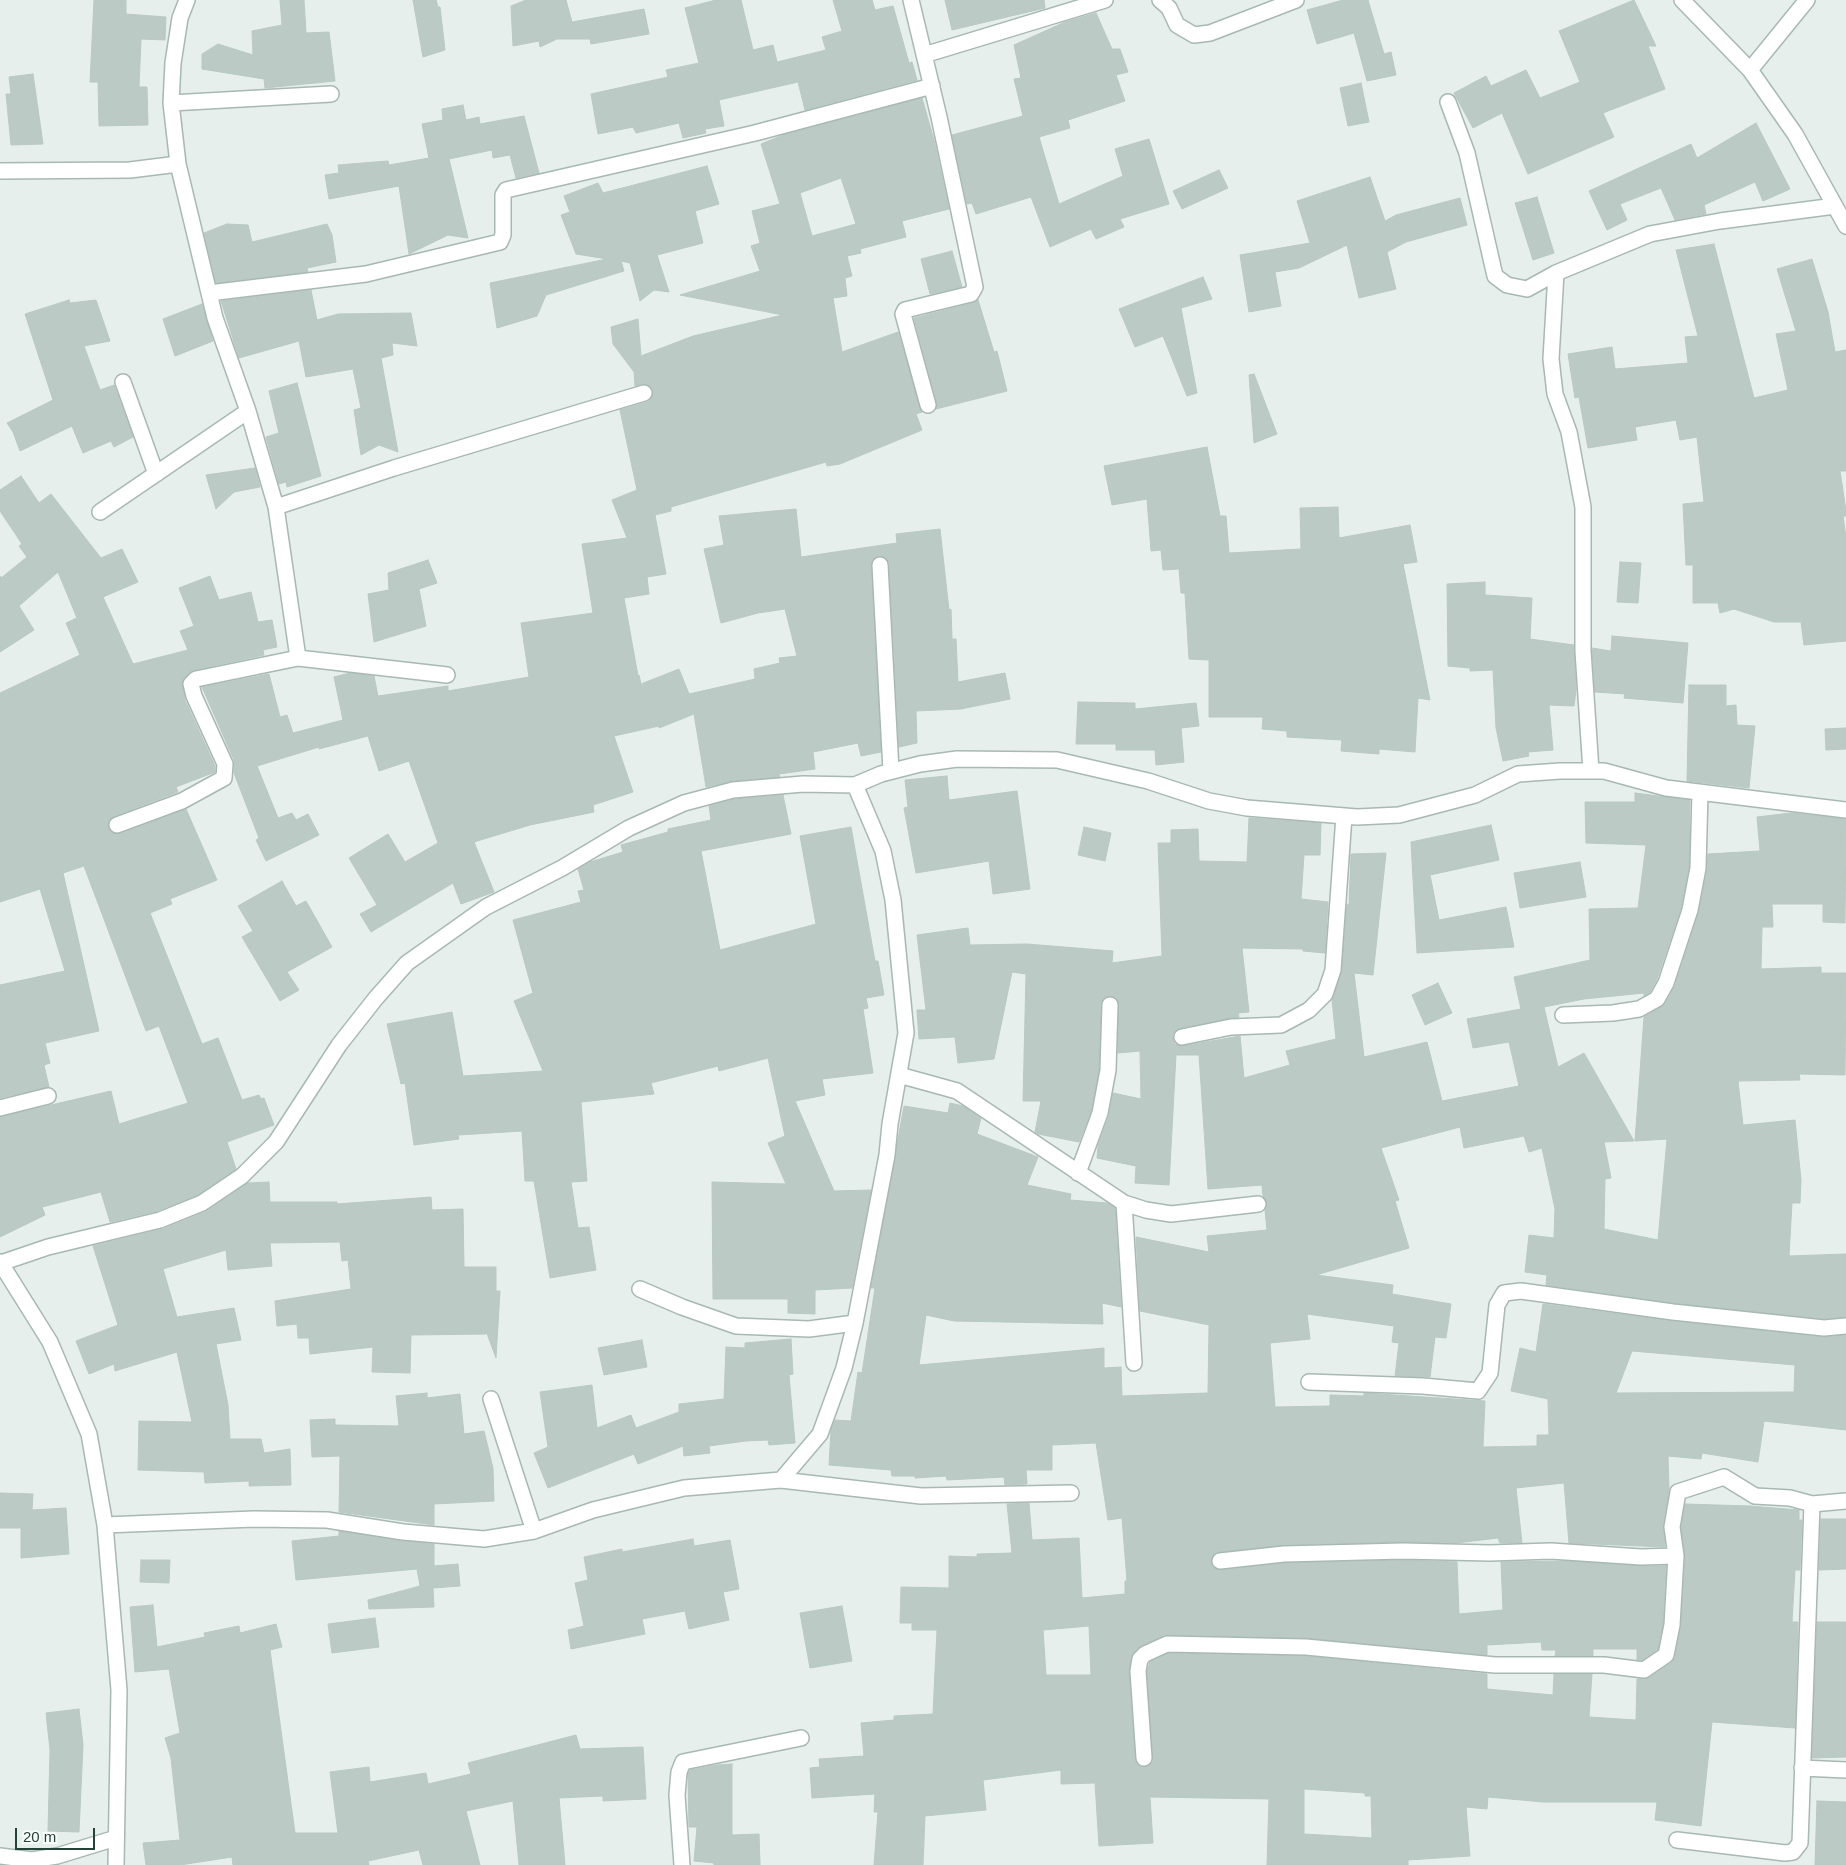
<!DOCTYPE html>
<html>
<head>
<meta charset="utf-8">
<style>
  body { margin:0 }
  #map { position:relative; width:1846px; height:1865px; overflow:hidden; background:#e6efeb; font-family:Arial,sans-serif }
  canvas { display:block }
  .scale { position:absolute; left:15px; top:1828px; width:80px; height:22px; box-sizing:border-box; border:2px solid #24423a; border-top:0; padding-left:6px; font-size:15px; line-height:18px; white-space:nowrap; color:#24423a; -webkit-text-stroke:4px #f7fbf9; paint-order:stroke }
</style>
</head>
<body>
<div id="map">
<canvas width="1846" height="1865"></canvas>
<div class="scale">20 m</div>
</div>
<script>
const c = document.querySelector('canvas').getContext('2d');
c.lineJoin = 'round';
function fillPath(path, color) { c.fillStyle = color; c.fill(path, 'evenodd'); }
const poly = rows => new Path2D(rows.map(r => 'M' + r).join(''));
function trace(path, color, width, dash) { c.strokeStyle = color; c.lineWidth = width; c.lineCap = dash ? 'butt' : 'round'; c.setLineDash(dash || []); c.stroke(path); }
const building = poly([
  [94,0,126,0,126,14,166,17,165,40,141,39,139,87,147,87,148,125,99,126,98,82,90,82,94,0],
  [280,0,304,0,306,33,329,32,335,81,265,88,264,79,202,69,202,54,218,44,253,55,252,31,282,25,280,0],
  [413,0,436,0,438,7,440,7,445,50,423,57,413,0],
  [526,0,566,0,572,22,644,9,649,34,591,44,590,39,557,39,540,47,539,41,513,46,511,6,526,0],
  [716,0,741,0,753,50,773,45,777,62,826,50,822,37,842,31,833,0,872,0,875,10,893,6,909,63,912,62,917,80,805,110,798,82,719,100,724,126,705,129,706,133,683,138,679,123,636,133,633,127,598,134,591,94,668,77,666,70,699,63,685,8,716,0],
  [945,0,1044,0,1045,8,952,30,945,0],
  [1343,0,1368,0,1384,54,1391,52,1396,75,1367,81,1354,33,1317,44,1307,10,1343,0],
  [1634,0,1656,46,1648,46,1665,89,1603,113,1614,137,1528,174,1502,113,1473,128,1454,93,1486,76,1491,86,1526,70,1540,98,1580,82,1559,31,1634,0],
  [1096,13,1112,49,1120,49,1128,72,1116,75,1125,101,1068,120,1070,128,1039,137,1059,204,1123,176,1115,149,1149,139,1169,204,1120,219,1124,227,1096,239,1091,229,1050,247,1031,197,976,214,972,203,967,204,952,135,1023,116,1014,79,1021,78,1014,45,1065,22,1096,13],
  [33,74,43,144,11,145,6,94,11,94,9,77,33,74],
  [1361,83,1369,122,1348,126,1340,88,1361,83],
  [922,98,934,140,949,209,902,221,906,237,860,249,861,253,847,256,852,276,845,278,847,296,833,298,842,352,898,332,922,412,916,414,922,430,840,464,827,466,826,462,671,507,671,511,655,515,666,574,647,577,649,594,624,598,638,676,639,675,641,684,679,669,689,694,755,679,754,669,780,663,779,658,797,656,785,609,758,613,721,623,704,549,724,545,719,516,796,509,801,557,897,543,896,534,940,529,949,610,951,609,952,639,956,639,958,682,1005,673,1010,699,961,709,916,711,917,743,899,747,889,564,885,557,879,556,872,560,871,566,881,752,861,756,858,743,813,752,815,769,779,774,780,777,732,781,706,787,694,714,659,728,659,726,614,736,633,792,593,805,594,812,530,825,474,842,494,892,461,904,453,883,371,932,360,914,377,905,349,858,388,834,405,862,438,843,409,761,379,771,368,736,319,749,319,747,257,766,278,818,292,813,296,820,308,814,319,835,266,861,256,840,259,838,234,773,234,760,202,687,269,674,280,717,287,715,293,733,343,720,334,677,350,673,374,676,378,696,448,686,448,691,529,677,521,623,593,613,582,544,627,538,612,500,637,490,620,410,647,402,651,399,653,391,647,384,635,386,634,372,613,344,611,327,638,319,641,356,693,336,783,315,680,295,760,271,751,246,760,243,752,211,780,204,761,144,783,135,922,98],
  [841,178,856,224,812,236,800,193,841,178],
  [463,105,466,120,479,117,480,124,524,116,539,173,516,178,510,155,493,158,492,150,449,159,468,238,448,235,409,254,399,186,329,199,325,175,339,173,338,165,388,161,389,165,429,158,422,124,443,120,442,109,463,105],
  [1756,123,1790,189,1763,201,1755,182,1704,205,1706,214,1675,220,1661,188,1620,204,1627,220,1607,230,1589,191,1691,144,1697,158,1756,123],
  [707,166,719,204,695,211,703,243,657,255,669,292,654,290,640,301,630,263,621,261,624,271,546,295,537,316,497,328,490,283,607,259,576,254,561,215,570,212,564,196,598,183,603,193,707,166],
  [1219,170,1228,188,1182,209,1173,191,1219,170],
  [1370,177,1385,221,1396,215,1460,198,1467,225,1406,242,1387,252,1396,289,1359,298,1347,245,1299,268,1275,272,1281,306,1249,312,1240,255,1310,243,1297,201,1370,177],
  [1537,197,1554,253,1533,260,1515,203,1537,197],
  [227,224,248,225,252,242,327,224,332,235,336,262,307,268,308,272,216,283,204,233,227,224],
  [1714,244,1754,398,1788,390,1776,334,1796,331,1777,269,1812,259,1828,312,1835,352,1846,350,1846,471,1840,471,1846,511,1846,516,1843,516,1846,538,1846,641,1804,645,1801,622,1774,622,1734,609,1720,613,1718,603,1693,603,1693,565,1686,565,1683,504,1704,502,1697,437,1680,440,1676,420,1635,427,1637,440,1588,448,1579,397,1575,398,1568,354,1612,347,1615,369,1688,363,1685,337,1698,336,1676,250,1714,244],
  [952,251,962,287,930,294,921,259,952,251],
  [1203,277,1212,299,1181,308,1197,393,1187,396,1163,336,1135,347,1119,309,1203,277],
  [311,290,317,320,338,314,411,313,417,346,392,343,393,355,381,358,398,452,379,445,361,455,354,410,361,408,353,369,306,377,299,341,239,358,221,301,311,290],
  [69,300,70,303,96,300,110,341,84,346,100,390,114,385,133,437,114,447,111,441,83,453,72,426,20,451,13,432,7,423,53,400,25,314,69,300],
  [978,300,994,352,997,351,1007,391,936,409,937,403,914,318,973,303,978,300],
  [202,304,213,341,175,356,163,319,202,304],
  [1254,374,1277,434,1254,443,1249,375,1254,374],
  [297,383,321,476,287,487,286,482,279,484,266,437,279,433,269,391,297,383],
  [1207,447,1220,516,1226,516,1229,553,1301,549,1300,508,1338,507,1339,538,1410,525,1417,562,1403,564,1430,700,1418,698,1415,752,1379,749,1379,754,1341,751,1342,740,1287,737,1287,731,1262,729,1263,717,1209,717,1209,660,1189,659,1185,593,1181,593,1179,569,1163,570,1161,550,1151,551,1147,499,1112,505,1104,466,1207,447],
  [255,468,260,487,234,492,216,509,206,475,255,468],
  [21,476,39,503,51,494,101,558,122,549,138,582,103,597,133,664,188,650,180,631,194,626,179,588,210,576,219,600,251,592,258,622,272,620,277,647,263,650,264,655,194,670,182,681,185,700,215,766,215,772,176,787,178,792,114,816,108,824,111,832,120,834,186,809,217,880,170,899,172,904,150,913,202,1044,218,1038,242,1100,259,1095,261,1099,264,1098,274,1125,227,1142,236,1169,198,1195,157,1211,110,1222,101,1192,42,1207,45,1215,0,1237,0,1117,111,1091,119,1124,188,1103,159,1026,146,1031,84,866,63,873,99,1031,45,1043,50,1063,44,1065,49,1087,0,1098,0,985,65,971,40,889,0,902,0,693,80,655,66,623,77,618,58,572,19,606,34,630,0,652,0,576,1,578,27,557,19,546,22,544,0,511,0,490,21,476],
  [428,560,437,583,419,589,426,626,374,642,368,594,389,590,388,573,428,560],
  [1620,562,1641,563,1638,603,1617,602,1620,562],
  [1485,582,1485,595,1532,598,1530,639,1574,645,1576,690,1574,706,1549,705,1553,750,1528,752,1529,756,1503,761,1496,728,1493,670,1470,671,1470,668,1448,666,1447,584,1485,582],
  [1612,636,1688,643,1683,703,1624,698,1625,694,1595,692,1592,648,1611,651,1612,636],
  [1689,685,1726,685,1726,706,1736,705,1737,725,1755,726,1749,788,1687,781,1689,685],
  [1078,702,1135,703,1135,709,1196,703,1199,726,1181,728,1184,762,1156,765,1155,750,1116,750,1116,744,1076,744,1078,702],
  [1846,728,1846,749,1826,750,1825,729,1846,728],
  [947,776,949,800,1017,791,1030,889,993,894,989,861,916,873,904,808,908,807,905,780,947,776],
  [1635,793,1690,800,1689,867,1681,908,1657,979,1650,992,1644,996,1644,993,1584,999,1544,1007,1558,1067,1584,1053,1634,1141,1604,1142,1611,1178,1605,1179,1604,1229,1658,1240,1667,1139,1635,1141,1644,1017,1665,1004,1675,986,1699,912,1707,870,1708,854,1760,851,1757,817,1791,813,1846,819,1845,923,1823,922,1823,904,1772,904,1773,927,1762,927,1761,969,1821,967,1821,973,1846,973,1845,1075,1799,1074,1800,1080,1738,1081,1743,1125,1795,1120,1801,1180,1800,1203,1792,1203,1789,1256,1846,1254,1846,1317,1824,1319,1674,1303,1546,1285,1547,1275,1525,1272,1529,1235,1554,1238,1555,1209,1542,1148,1529,1152,1524,1136,1464,1148,1460,1127,1381,1148,1399,1200,1395,1201,1409,1248,1316,1275,1393,1285,1392,1294,1451,1304,1446,1338,1435,1337,1430,1377,1395,1376,1399,1343,1392,1342,1394,1326,1307,1314,1310,1339,1270,1343,1275,1407,1330,1406,1330,1395,1364,1396,1364,1393,1485,1401,1483,1447,1537,1446,1537,1435,1549,1435,1548,1399,1511,1391,1520,1348,1536,1352,1543,1304,1672,1321,1823,1337,1846,1335,1846,1430,1764,1421,1758,1462,1702,1453,1701,1459,1668,1456,1669,1489,1663,1526,1665,1547,1569,1543,1564,1483,1516,1488,1522,1543,1500,1543,1498,1538,1456,1543,1403,1542,1284,1545,1215,1553,1211,1562,1213,1567,1221,1570,1285,1563,1403,1560,1457,1562,1459,1614,1503,1610,1501,1562,1567,1561,1640,1566,1666,1566,1663,1624,1658,1649,1642,1660,1637,1660,1637,1649,1593,1649,1593,1656,1555,1656,1556,1650,1542,1650,1541,1642,1487,1645,1487,1655,1306,1638,1164,1635,1141,1646,1131,1657,1129,1672,1135,1759,1137,1764,1144,1767,1153,1762,1147,1671,1150,1662,1169,1653,1305,1656,1487,1674,1487,1689,1553,1695,1554,1674,1592,1674,1589,1717,1636,1720,1637,1679,1649,1678,1671,1663,1675,1657,1681,1626,1685,1557,1681,1527,1685,1504,1750,1506,1799,1510,1799,1520,1802,1520,1800,1570,1795,1570,1792,1622,1798,1622,1795,1728,1712,1722,1701,1826,1655,1820,1657,1802,1543,1802,1488,1797,1487,1809,1466,1807,1470,1856,1408,1860,1408,1865,1267,1865,1269,1799,1150,1797,1153,1843,1099,1846,1095,1783,1061,1784,1061,1770,983,1780,986,1810,925,1816,923,1865,874,1865,878,1812,874,1812,875,1794,812,1798,810,1768,820,1767,819,1759,864,1756,861,1723,894,1720,894,1716,933,1714,937,1630,912,1630,912,1623,900,1623,901,1587,949,1588,949,1556,977,1557,977,1554,1012,1553,1007,1504,1029,1503,1032,1540,1079,1538,1082,1598,1125,1594,1125,1581,1127,1581,1122,1518,1108,1520,1096,1443,1052,1445,1052,1470,1026,1470,1027,1484,1005,1485,1004,1477,947,1480,946,1476,915,1478,915,1476,892,1476,891,1470,829,1465,831,1430,835,1420,851,1421,858,1372,862,1373,875,1288,871,1288,904,1106,948,1113,950,1103,963,1106,981,1118,977,1134,1038,1157,1027,1185,1071,1194,1070,1200,1107,1203,1115,1208,1121,1307,1102,1303,1103,1324,954,1321,926,1315,919,1365,1104,1348,1104,1368,1121,1367,1122,1396,1208,1393,1209,1325,1140,1311,1136,1237,1209,1252,1207,1236,1267,1230,1265,1210,1267,1202,1263,1196,1262,1185,1208,1189,1199,1055,1176,1055,1169,1185,1135,1183,1136,1166,1097,1158,1098,1146,1109,1116,1113,1093,1141,1099,1140,1051,1118,1053,1118,1000,1114,997,1106,997,1101,1004,1099,1069,1091,1111,1079,1142,1038,1134,1035,1132,1041,1101,1023,1101,1026,974,1012,972,994,1059,958,1063,955,1037,919,1039,917,1010,926,1010,917,935,968,928,970,945,1027,944,1113,951,1112,963,1162,956,1158,843,1171,843,1171,830,1198,829,1199,861,1247,862,1249,818,1321,823,1320,855,1304,855,1301,899,1328,902,1325,953,1303,951,1303,949,1242,948,1249,1012,1238,1013,1239,1017,1180,1028,1173,1034,1173,1039,1175,1044,1183,1046,1240,1036,1244,1078,1290,1065,1286,1051,1336,1039,1332,1000,1342,971,1347,904,1349,905,1351,854,1386,853,1373,975,1354,973,1364,1057,1427,1042,1442,1101,1519,1086,1509,1042,1473,1048,1467,1019,1521,1009,1514,977,1590,960,1589,909,1638,908,1646,845,1586,843,1585,802,1635,802,1635,793],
  [1632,1351,1795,1365,1794,1392,1616,1393,1632,1351],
  [1089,1626,1091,1675,1046,1675,1043,1630,1089,1626],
  [1304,1789,1365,1793,1365,1796,1371,1796,1372,1838,1304,1834,1304,1789],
  [783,795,791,834,701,851,720,950,816,924,800,836,851,827,875,961,878,961,884,995,866,998,868,1008,863,1009,873,1073,822,1079,825,1095,795,1101,834,1191,871,1190,852,1288,815,1290,815,1314,788,1313,788,1299,713,1299,712,1182,786,1184,768,1143,785,1136,768,1058,719,1071,718,1066,651,1083,654,1094,581,1102,587,1181,571,1182,578,1228,589,1227,596,1270,550,1278,534,1181,525,1181,522,1131,458,1135,459,1139,414,1145,405,1083,401,1084,387,1024,452,1012,463,1076,543,1071,514,1001,533,993,513,920,581,902,578,891,584,890,578,869,590,862,623,852,621,845,668,832,668,829,711,820,709,806,735,799,783,795],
  [1491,825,1499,860,1430,875,1439,920,1506,907,1514,947,1417,953,1411,842,1491,825],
  [1084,827,1111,833,1105,861,1078,855,1084,827],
  [1580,862,1586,897,1520,908,1514,873,1580,862],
  [282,881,296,906,306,901,332,947,287,972,299,990,280,1001,242,937,253,931,238,906,282,881],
  [1438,983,1452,1013,1425,1025,1412,995,1438,983],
  [269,1182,270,1202,337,1202,337,1204,431,1197,432,1210,463,1209,464,1267,496,1267,496,1291,500,1291,496,1358,486,1331,486,1334,411,1335,410,1373,372,1372,373,1347,310,1354,309,1338,298,1338,297,1324,277,1326,275,1301,351,1289,348,1260,342,1261,340,1242,270,1243,272,1266,228,1270,226,1250,163,1269,177,1317,234,1308,241,1340,216,1344,228,1405,230,1439,261,1439,264,1453,290,1449,291,1485,249,1486,249,1481,205,1483,204,1472,138,1470,139,1421,192,1422,177,1352,115,1371,114,1364,89,1374,76,1341,118,1325,93,1246,163,1229,207,1211,248,1183,269,1182],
  [791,1339,793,1374,789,1375,795,1443,769,1445,768,1440,746,1441,709,1446,710,1453,684,1456,683,1446,638,1464,634,1454,548,1488,534,1453,548,1447,540,1392,592,1385,597,1428,631,1415,636,1428,679,1412,679,1404,724,1399,726,1347,745,1348,745,1343,791,1339],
  [642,1340,647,1367,604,1375,598,1348,642,1340],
  [427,1393,427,1398,460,1394,464,1434,484,1431,493,1468,494,1501,434,1504,434,1525,339,1512,340,1456,312,1457,310,1420,335,1419,335,1425,399,1426,396,1396,427,1393],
  [0,1493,33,1494,32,1510,66,1508,69,1554,21,1558,21,1528,0,1528,0,1493],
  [1821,1519,1846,1519,1846,1569,1819,1570,1821,1519],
  [339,1531,434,1544,434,1566,458,1564,460,1586,433,1588,434,1607,369,1609,368,1600,420,1586,417,1569,296,1580,292,1541,339,1536,339,1531],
  [693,1539,694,1546,730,1540,739,1589,723,1592,729,1620,689,1629,685,1611,642,1619,645,1634,571,1649,568,1630,584,1626,575,1583,588,1580,584,1557,622,1549,622,1552,693,1539],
  [141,1560,170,1560,169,1583,140,1582,141,1560],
  [153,1605,157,1647,205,1637,204,1633,239,1626,240,1633,276,1624,282,1647,270,1650,295,1833,338,1833,330,1772,369,1767,370,1782,426,1773,428,1784,471,1774,468,1763,576,1735,580,1749,643,1747,646,1799,603,1801,603,1796,559,1798,565,1865,519,1865,513,1801,466,1811,480,1865,423,1865,419,1850,368,1861,369,1865,233,1865,232,1857,180,1865,146,1865,143,1843,180,1840,171,1758,165,1738,180,1733,169,1669,135,1672,130,1607,153,1605],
  [842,1606,852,1661,810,1668,800,1613,842,1606],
  [375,1618,379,1647,332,1653,328,1624,375,1618],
  [1817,1622,1846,1622,1846,1757,1812,1758,1817,1622],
  [79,1709,83,1745,79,1832,48,1831,50,1750,46,1713,79,1709],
  [732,1764,732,1835,759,1834,760,1865,714,1865,714,1863,694,1861,697,1827,689,1827,688,1774,690,1770,717,1765,732,1764],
  [1817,1801,1846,1802,1846,1865,1815,1865,1817,1801]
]);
const minor = poly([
  [911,0,939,117,975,287,971,294,905,310,903,314,928,405],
  [1160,0,1169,8,1177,25,1194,35,1210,33,1296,0],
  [1682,0,1750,70,1795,134,1846,226],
  [924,55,1105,0],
  [1750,70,1807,0],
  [1448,102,1467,153,1495,276,1507,285,1527,289,1556,273],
  [171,103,331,94],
  [178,164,215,318,248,411,276,507,298,658,447,675],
  [0,171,130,170,178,164,171,103,173,63,180,18,187,0],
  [209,293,366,274,500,242,503,235,503,195,506,190,755,133,932,86],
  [123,382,156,474],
  [276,507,394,468,644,393],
  [100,512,248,411],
  [880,565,891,771],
  [1591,771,1583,651,1583,507,1569,432,1555,394,1551,359,1556,273,1650,234,1720,221,1835,206],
  [117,825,182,801,224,778,225,764,194,696,191,684,196,679,298,658],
  [1563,1015,1613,1013,1639,1009,1657,999,1666,983,1690,910,1698,868,1700,793],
  [1182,1037,1231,1027,1281,1025,1309,1010,1325,994,1333,970,1344,816],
  [899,1075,957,1091,1124,1203,1146,1210,1171,1214,1258,1204],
  [0,1108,48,1096],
  [1078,1173,1100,1113,1108,1070,1110,1005],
  [1124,1203,1134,1363],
  [0,1262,50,1342,89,1434,105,1525,119,1690,116,1865],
  [1,1263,48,1247,160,1220,202,1203,242,1176,276,1142,339,1045,376,998,407,963,486,907,562,868,629,828,684,803,733,790,803,784,855,785,881,774,920,764,957,759,1057,760,1148,781,1209,801,1247,808,1357,817,1399,815,1475,795,1518,774,1560,771,1604,771,1666,788,1846,810],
  [640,1289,682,1307,736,1326,809,1329,855,1323],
  [1309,1382,1423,1386,1478,1391,1490,1373,1497,1305,1504,1293,1521,1291,1673,1312,1824,1328,1846,1326],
  [491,1399,534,1531],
  [781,1480,820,1434,844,1368,855,1323,887,1155,890,1124,906,1033,893,900,883,851,855,785],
  [105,1525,254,1519,327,1520,403,1532,484,1539,534,1531,593,1510,684,1488,781,1480,921,1496,1071,1493],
  [1220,1561,1284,1554,1403,1551,1490,1553,1551,1551,1641,1557,1676,1556],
  [1144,1758,1138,1671,1140,1659,1145,1654,1167,1644,1306,1647,1495,1665,1604,1665,1644,1670,1666,1655,1672,1625,1676,1556,1672,1527,1678,1492,1724,1477,1755,1496,1790,1498,1812,1504,1846,1501],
  [1802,1768,1846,1770],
  [1677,1840,1785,1853,1793,1852,1800,1843,1812,1504],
  [0,1856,32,1860,57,1856,116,1838],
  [682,1865,677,1795,679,1772,683,1762,801,1738]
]);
fillPath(building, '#bbcac4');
trace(building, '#b8c9c2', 1);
trace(minor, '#a8b8b2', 18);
trace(minor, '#fff', 15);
</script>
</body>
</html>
